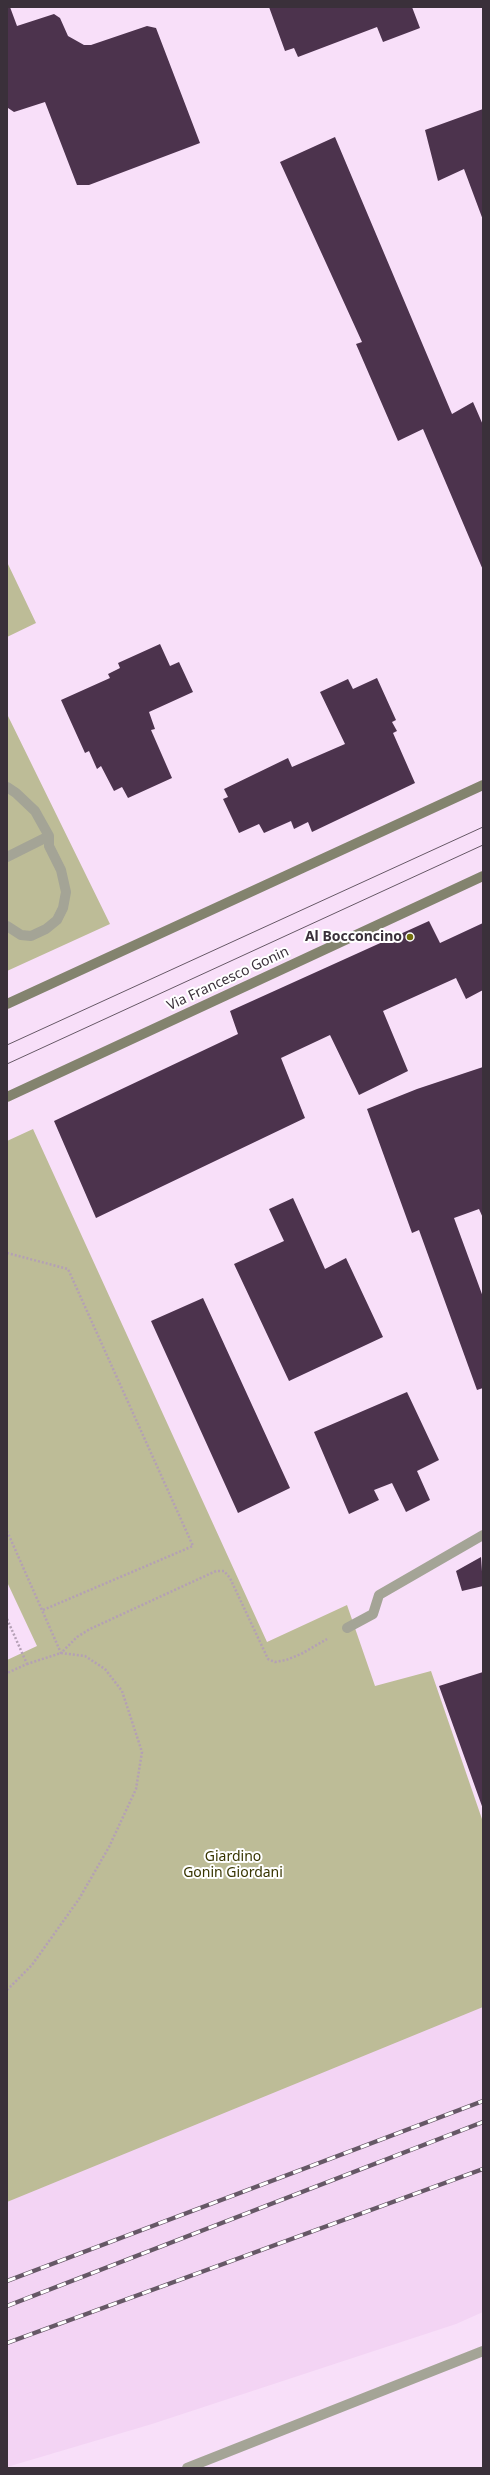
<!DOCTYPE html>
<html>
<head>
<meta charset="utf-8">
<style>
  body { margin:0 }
  #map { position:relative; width:490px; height:2475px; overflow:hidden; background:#f8dff9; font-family:"Noto Sans",sans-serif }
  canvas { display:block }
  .frame { position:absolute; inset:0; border:8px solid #3a303a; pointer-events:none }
</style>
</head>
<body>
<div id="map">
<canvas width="490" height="2475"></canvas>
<div class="frame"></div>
</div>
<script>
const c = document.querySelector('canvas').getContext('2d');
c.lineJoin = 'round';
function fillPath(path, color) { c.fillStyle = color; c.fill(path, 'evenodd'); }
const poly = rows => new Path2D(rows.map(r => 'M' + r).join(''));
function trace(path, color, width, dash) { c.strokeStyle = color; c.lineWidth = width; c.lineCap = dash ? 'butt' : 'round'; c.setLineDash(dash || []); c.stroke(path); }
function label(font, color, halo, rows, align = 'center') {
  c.font = font + ' "Noto Sans",sans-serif'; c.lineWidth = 4; c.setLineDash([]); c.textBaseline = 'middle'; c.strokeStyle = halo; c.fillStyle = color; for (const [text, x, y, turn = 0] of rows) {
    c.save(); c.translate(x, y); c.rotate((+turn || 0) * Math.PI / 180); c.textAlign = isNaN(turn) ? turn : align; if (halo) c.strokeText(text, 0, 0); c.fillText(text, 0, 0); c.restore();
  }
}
const built = poly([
  [483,2006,483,2312,456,2324,152,2424,7,2467,7,2201]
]);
const green = poly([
  [7,562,36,623,7,637],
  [7,714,110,924,7,971],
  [33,1129,267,1642,347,1605,375,1686,431,1671,483,1822,483,2007,7,2202,7,1660,37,1646,7,1582,7,1141]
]);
const building = poly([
  [7,7,10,7,17,26,54,14,60,18,68,36,84,45,91,45,147,26,156,28,200,143,89,185,77,185,45,102,14,112,8,108],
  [269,7,412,7,420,28,383,42,377,27,298,57,294,48,285,51],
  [483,109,483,220,464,169,438,181,425,130],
  [335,137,452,414,473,402,483,425,483,570,423,429,398,441,356,344,362,342,280,162],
  [160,644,170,666,179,662,193,692,149,712,155,729,151,730,172,778,128,798,122,787,114,791,101,766,97,769,89,751,85,753,61,700,110,678,108,674,120,668,118,663],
  [377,678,396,720,392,722,397,731,393,733,415,783,312,832,308,822,294,829,291,821,264,833,259,824,239,833,223,799,228,797,224,789,288,758,292,767,345,744,320,692,348,679,353,689],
  [429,921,440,943,483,923,483,990,466,999,456,978,383,1011,408,1071,359,1095,330,1035,281,1058,305,1118,96,1218,54,1121,238,1034,230,1011],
  [483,1067,483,1218,479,1209,454,1218,483,1297,483,1388,477,1390,419,1230,412,1233,367,1109,417,1089],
  [293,1198,325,1269,346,1258,383,1337,289,1381,234,1264,284,1241,269,1209],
  [203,1298,290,1488,238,1513,151,1321],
  [407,1392,439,1460,417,1471,430,1500,406,1512,392,1483,374,1490,379,1500,349,1514,314,1432],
  [481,1557,483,1586,462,1591,456,1571],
  [483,1672,483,1809,439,1686]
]);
const path = poly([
  [7,1253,68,1269,193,1546,43,1610],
  [7,1531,61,1653,77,1637,90,1629,216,1571,224,1571,230,1578,268,1659,275,1662,286,1660,301,1654,327,1639],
  [7,1619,27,1664,7,1673],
  [7,1990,32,1965,79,1899,109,1847,136,1789,142,1752,122,1691,105,1669,85,1656,61,1653,27,1664]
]);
const lane = poly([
  [347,1628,373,1614,379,1595,483,1535],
  [187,2468,483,2351]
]);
const street = poly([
  [7,787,16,793,35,811,49,836,49,846,61,870,66,892,63,908,57,920,46,929,31,936,21,935,7,926],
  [7,857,49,836]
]);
const secondary = poly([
  [7,1004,483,785],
  [7,1097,483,876]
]);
const tram = poly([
  [7,1045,483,827],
  [7,1064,483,845]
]);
const rail = poly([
  [7,2281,483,2101],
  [7,2306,483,2122],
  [7,2343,483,2169]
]);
const markers = [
  [410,937,4,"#726e0d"]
];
const poiNames = [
  ["Al Bocconcino",402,937]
];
const streetNames = [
  ["Via Francesco Gonin",228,979,-25]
];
const parkNames = [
  ["Giardino",233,1857],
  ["Gonin Giordani",233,1873]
];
fillPath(built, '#f3d4f4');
fillPath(green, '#bdbc97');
fillPath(building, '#4c334d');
trace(path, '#b4a0b5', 2.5, [2, 2]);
trace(lane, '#a4a496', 10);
trace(street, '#a4a496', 10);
trace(secondary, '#83836e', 10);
trace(tram, '#665866', 1);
trace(rail, '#665866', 4.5);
trace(rail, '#fff', 3, [9]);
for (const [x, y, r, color] of markers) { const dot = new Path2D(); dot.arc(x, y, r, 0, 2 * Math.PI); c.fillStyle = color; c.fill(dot); trace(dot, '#fff', 1.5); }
label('bold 14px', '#3a303a', '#fff', poiNames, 'right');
label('14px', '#3a303a', '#fff', streetNames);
label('14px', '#383501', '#fff', parkNames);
</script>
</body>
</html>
